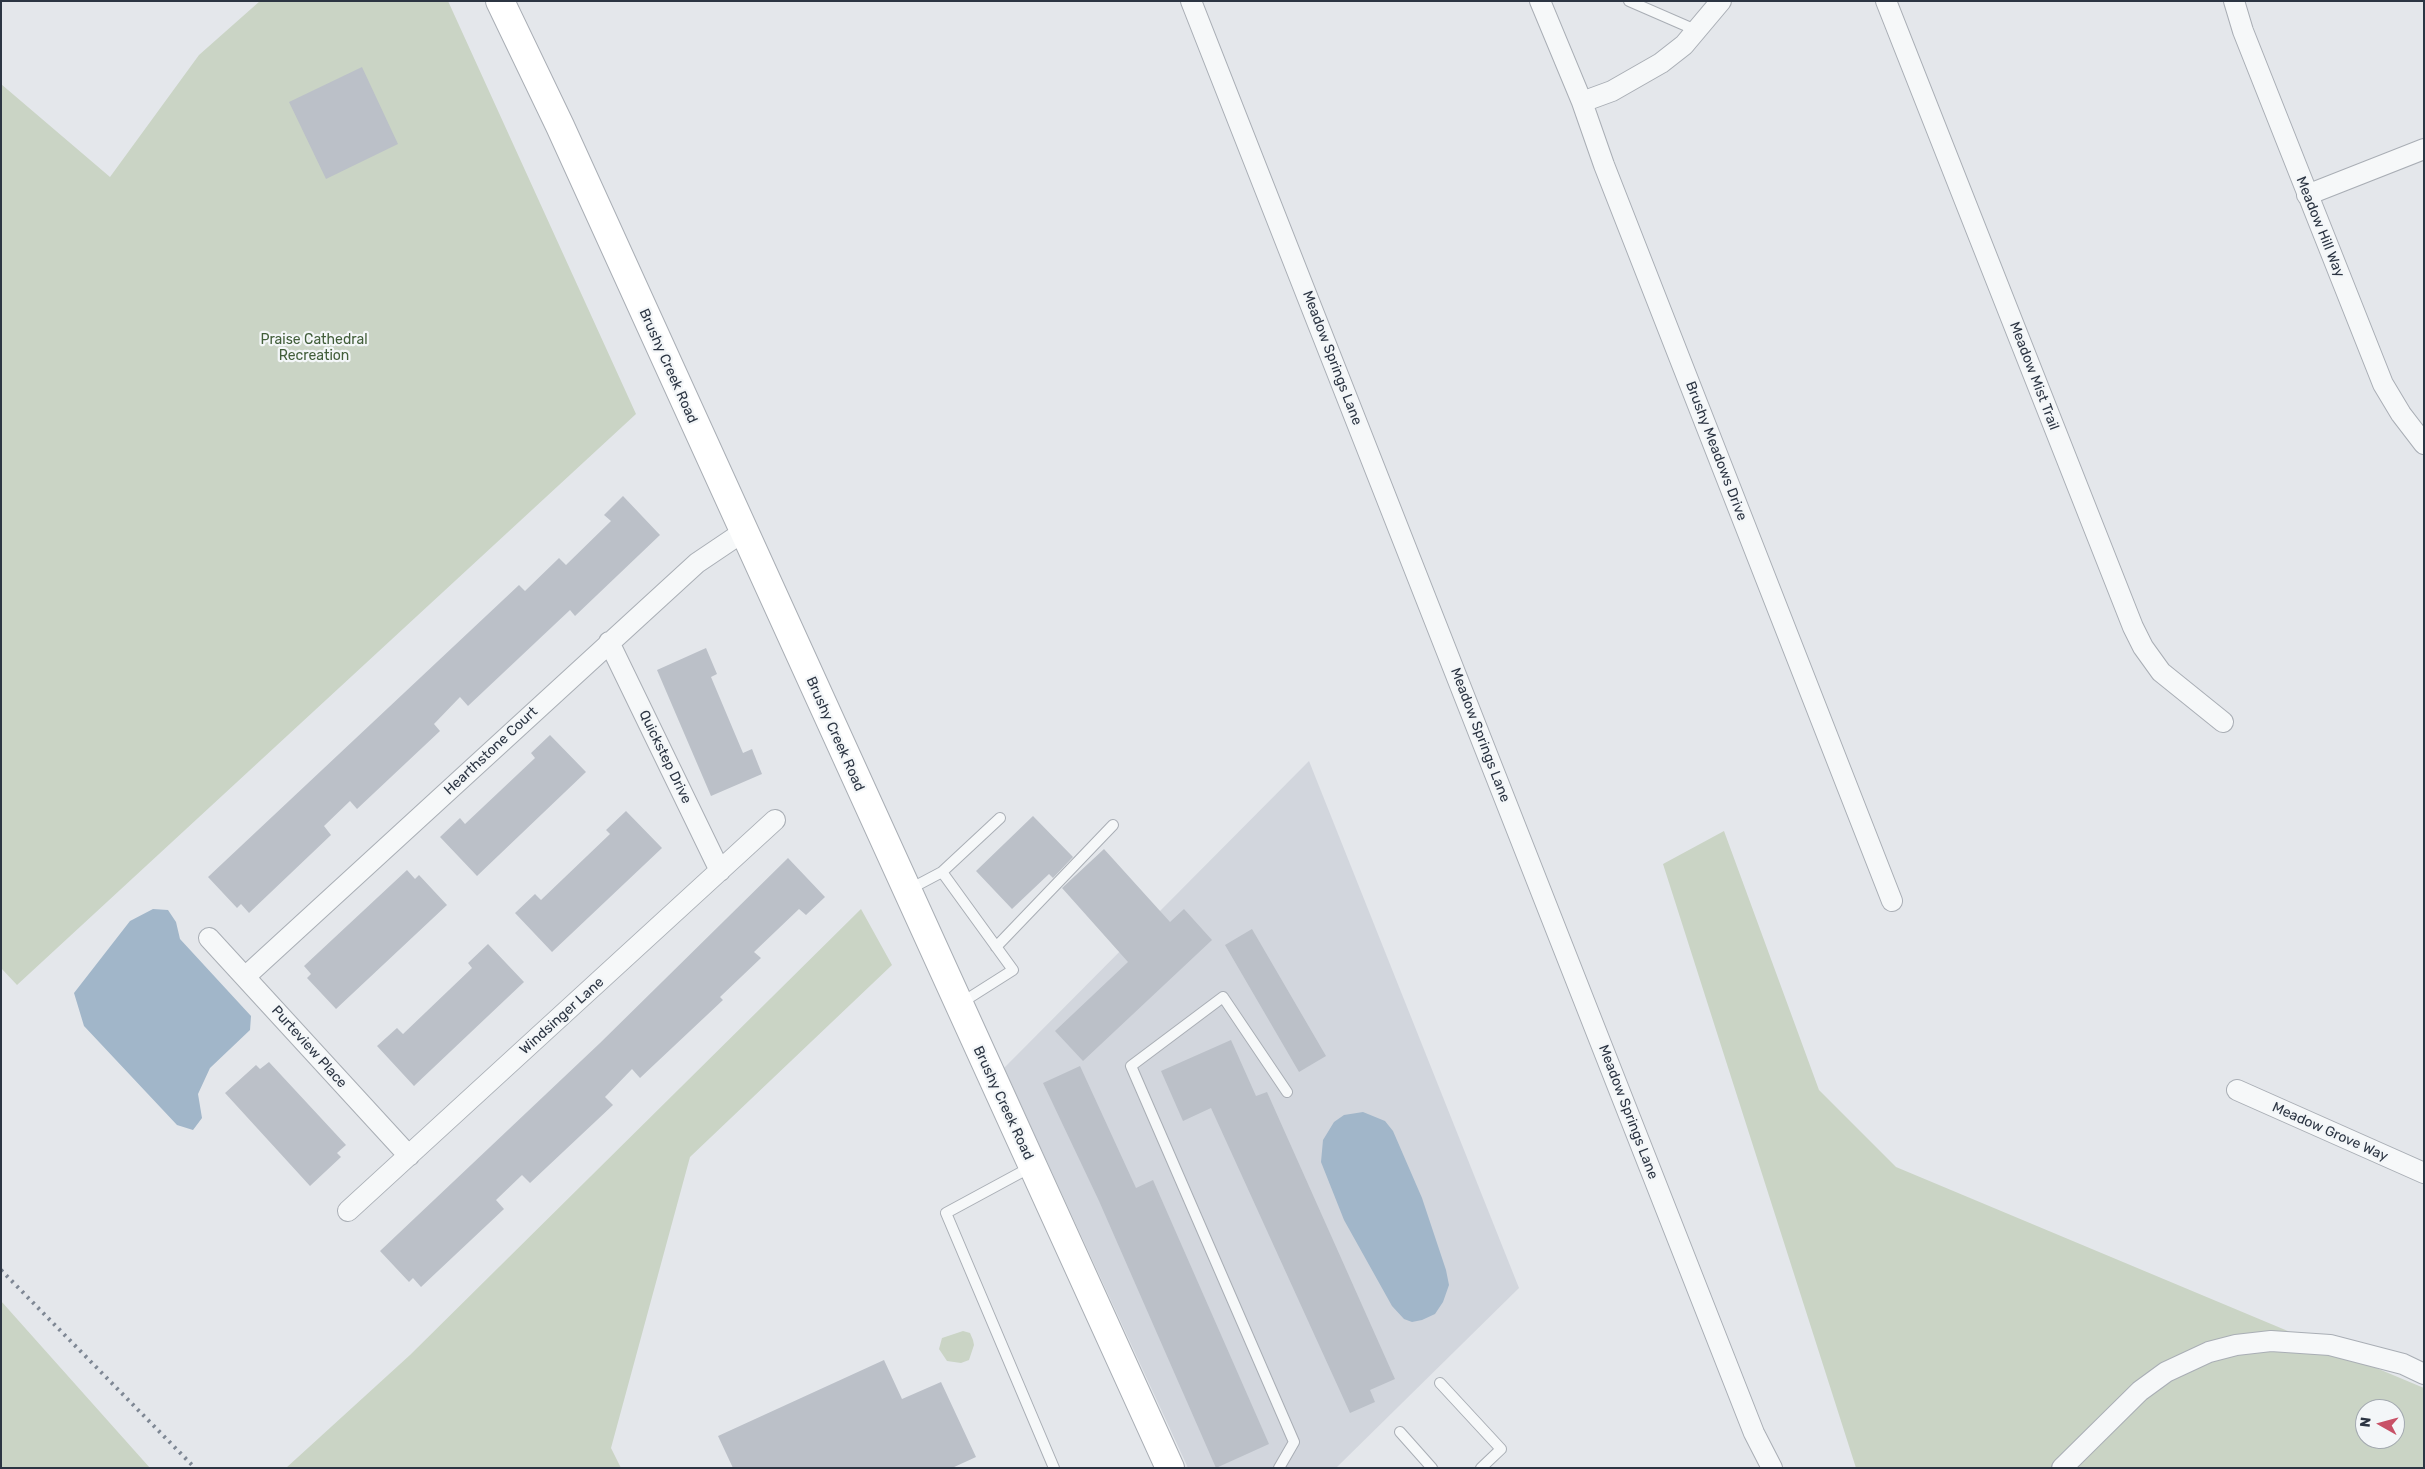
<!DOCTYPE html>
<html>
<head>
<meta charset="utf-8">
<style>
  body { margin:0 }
  #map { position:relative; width:2425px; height:1469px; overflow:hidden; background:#e4e7eb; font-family:Rubik,sans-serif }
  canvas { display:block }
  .frame { position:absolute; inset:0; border:2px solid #2c3543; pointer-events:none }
  .north { position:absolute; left:2355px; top:1399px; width:50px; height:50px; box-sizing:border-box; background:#f3f6f8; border:1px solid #a3a9b0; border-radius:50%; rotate:277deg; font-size:14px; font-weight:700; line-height:20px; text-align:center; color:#2c3543 }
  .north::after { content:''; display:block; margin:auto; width:18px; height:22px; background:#c85167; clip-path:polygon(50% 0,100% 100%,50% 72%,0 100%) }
</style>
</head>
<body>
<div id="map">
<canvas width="2425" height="1469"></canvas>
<div class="frame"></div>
<div class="north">N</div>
</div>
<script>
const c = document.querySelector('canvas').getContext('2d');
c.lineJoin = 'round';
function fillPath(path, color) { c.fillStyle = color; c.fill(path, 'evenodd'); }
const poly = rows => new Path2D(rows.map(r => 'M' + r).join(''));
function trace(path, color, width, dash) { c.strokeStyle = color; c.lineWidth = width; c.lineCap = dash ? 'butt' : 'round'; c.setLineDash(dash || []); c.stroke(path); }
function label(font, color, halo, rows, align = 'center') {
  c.font = font + ' Rubik,sans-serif'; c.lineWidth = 4.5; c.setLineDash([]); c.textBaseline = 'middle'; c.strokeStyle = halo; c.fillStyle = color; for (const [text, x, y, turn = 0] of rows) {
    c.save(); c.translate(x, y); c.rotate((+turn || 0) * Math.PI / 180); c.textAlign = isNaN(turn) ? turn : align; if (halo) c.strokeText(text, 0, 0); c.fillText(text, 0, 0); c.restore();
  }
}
const built = poly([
  [1309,761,1519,1288,1336,1468,1188,1468,1004,1068]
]);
const green = poly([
  [260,1,448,1,636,414,17,985,1,968,1,84,110,177,199,55],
  [1724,831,1819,1090,1896,1167,2424,1388,2424,1468,1856,1468,1663,864],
  [2365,1409,2395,1409,2395,1439,2365,1439],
  [861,909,892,965,690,1157,611,1448,621,1468,286,1468,410,1355],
  [1,1301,150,1468,1,1468],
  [963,1331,970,1333,973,1340,974,1345,969,1360,961,1363,947,1361,939,1349,942,1338]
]);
const water = poly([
  [153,909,168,910,176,922,180,939,251,1016,250,1030,210,1068,198,1094,202,1118,193,1130,177,1125,84,1026,74,993,130,921],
  [1363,1112,1385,1121,1393,1131,1422,1198,1446,1270,1449,1285,1443,1302,1435,1314,1422,1320,1412,1322,1404,1319,1392,1306,1344,1220,1321,1162,1323,1140,1334,1122,1344,1115]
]);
const building = poly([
  [362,67,398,144,326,179,289,102],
  [623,496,660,535,575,616,570,610,468,706,460,697,434,724,440,731,357,809,350,801,324,826,331,835,249,913,241,904,237,908,208,877,519,585,525,591,559,558,566,565,611,521,604,515],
  [706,648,717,674,711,677,743,753,752,749,762,774,711,796,657,670],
  [550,735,586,772,477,876,440,837,460,818,465,824,535,758,531,753],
  [626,811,662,848,552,952,515,913,535,894,541,900,610,834,606,830],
  [1033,816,1073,857,1053,878,1049,874,1012,909,976,871],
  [1104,849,1170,922,1184,909,1212,940,1083,1061,1055,1031,1128,962,1062,888],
  [788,858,825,897,806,915,799,909,754,952,761,958,720,997,723,1000,640,1078,632,1069,605,1097,613,1105,530,1183,522,1175,496,1200,504,1209,421,1287,413,1278,409,1282,380,1251,600,1043],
  [407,870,415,879,419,875,447,905,336,1009,307,978,311,974,304,966],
  [1252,929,1326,1056,1299,1072,1225,945],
  [488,944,524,982,414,1086,377,1046,397,1028,403,1034,472,968,468,963],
  [1231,1040,1256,1096,1267,1092,1395,1379,1370,1390,1375,1402,1350,1413,1211,1108,1183,1121,1161,1071],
  [269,1062,346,1145,337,1153,341,1157,310,1186,225,1093,256,1065,260,1069],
  [1080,1066,1136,1188,1153,1180,1269,1444,1216,1468,1099,1201,1043,1083],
  [884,1360,902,1399,941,1382,976,1457,952,1468,733,1468,718,1436]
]);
const service = poly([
  [1629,1,1698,31],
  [942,872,1000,818],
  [908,890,942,872,1013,970,961,1003],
  [996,947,1113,825],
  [1031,1167,946,1213,1054,1468],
  [1440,1383,1501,1449,1481,1468],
  [1400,1432,1432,1468],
  [1279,1468,1294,1442,1131,1066,1223,997,1287,1092]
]);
const minor = poly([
  [1191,1,1754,1433,1772,1468],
  [1540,1,1582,102,1604,165,1892,901],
  [1886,1,2133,627,2143,647,2161,672,2223,722],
  [2234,1,2243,31,2383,384,2401,414,2424,444],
  [1582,102,1612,91,1661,63,1684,45,1721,1],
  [2307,195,2424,149],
  [609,642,720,871],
  [209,938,409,1156],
  [245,977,697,563,743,532],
  [2237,1090,2424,1173],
  [348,1211,775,820],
  [2062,1468,2140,1391,2166,1372,2209,1352,2236,1345,2271,1341,2330,1345,2403,1364,2424,1374]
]);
const secondary = poly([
  [500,1,560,126,1170,1468]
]);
const rail = poly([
  [1,1270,195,1468]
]);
const streetNames = [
  ["Meadow Hill Way",2320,227,68],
  ["Meadow Springs Lane",1332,358,69],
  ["Brushy Creek Road",668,366,66],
  ["Meadow Mist Trail",2034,376,69],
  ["Brushy Meadows Drive",1716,451,69],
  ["Brushy Creek Road",835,734,66],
  ["Meadow Springs Lane",1480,735,69],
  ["Hearthstone Court",491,751,-43],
  ["Quickstep Drive",665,757,64],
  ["Windsinger Lane",562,1016,-42],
  ["Purteview Place",309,1047,48],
  ["Brushy Creek Road",1003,1103,65],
  ["Meadow Springs Lane",1628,1112,69],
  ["Meadow Grove Way",2330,1132,24]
];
const parkNames = [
  ["Praise Cathedral",314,340],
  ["Recreation",314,356]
];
fillPath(built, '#d2d6dd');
fillPath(green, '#cad4c5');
fillPath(water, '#a1b6c9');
fillPath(building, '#bbc0c8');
trace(service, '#a9aeb5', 12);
trace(minor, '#a9aeb5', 22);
trace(secondary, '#a9aeb5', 30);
trace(service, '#f6f8f9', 10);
trace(minor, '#f6f8f9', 20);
trace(secondary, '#fff', 28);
trace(rail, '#7e8794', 4, [2.5, 5]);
label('14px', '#2c3543', '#f3f6f8', streetNames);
label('14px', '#425e3a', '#f3f6f8', parkNames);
</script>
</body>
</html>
